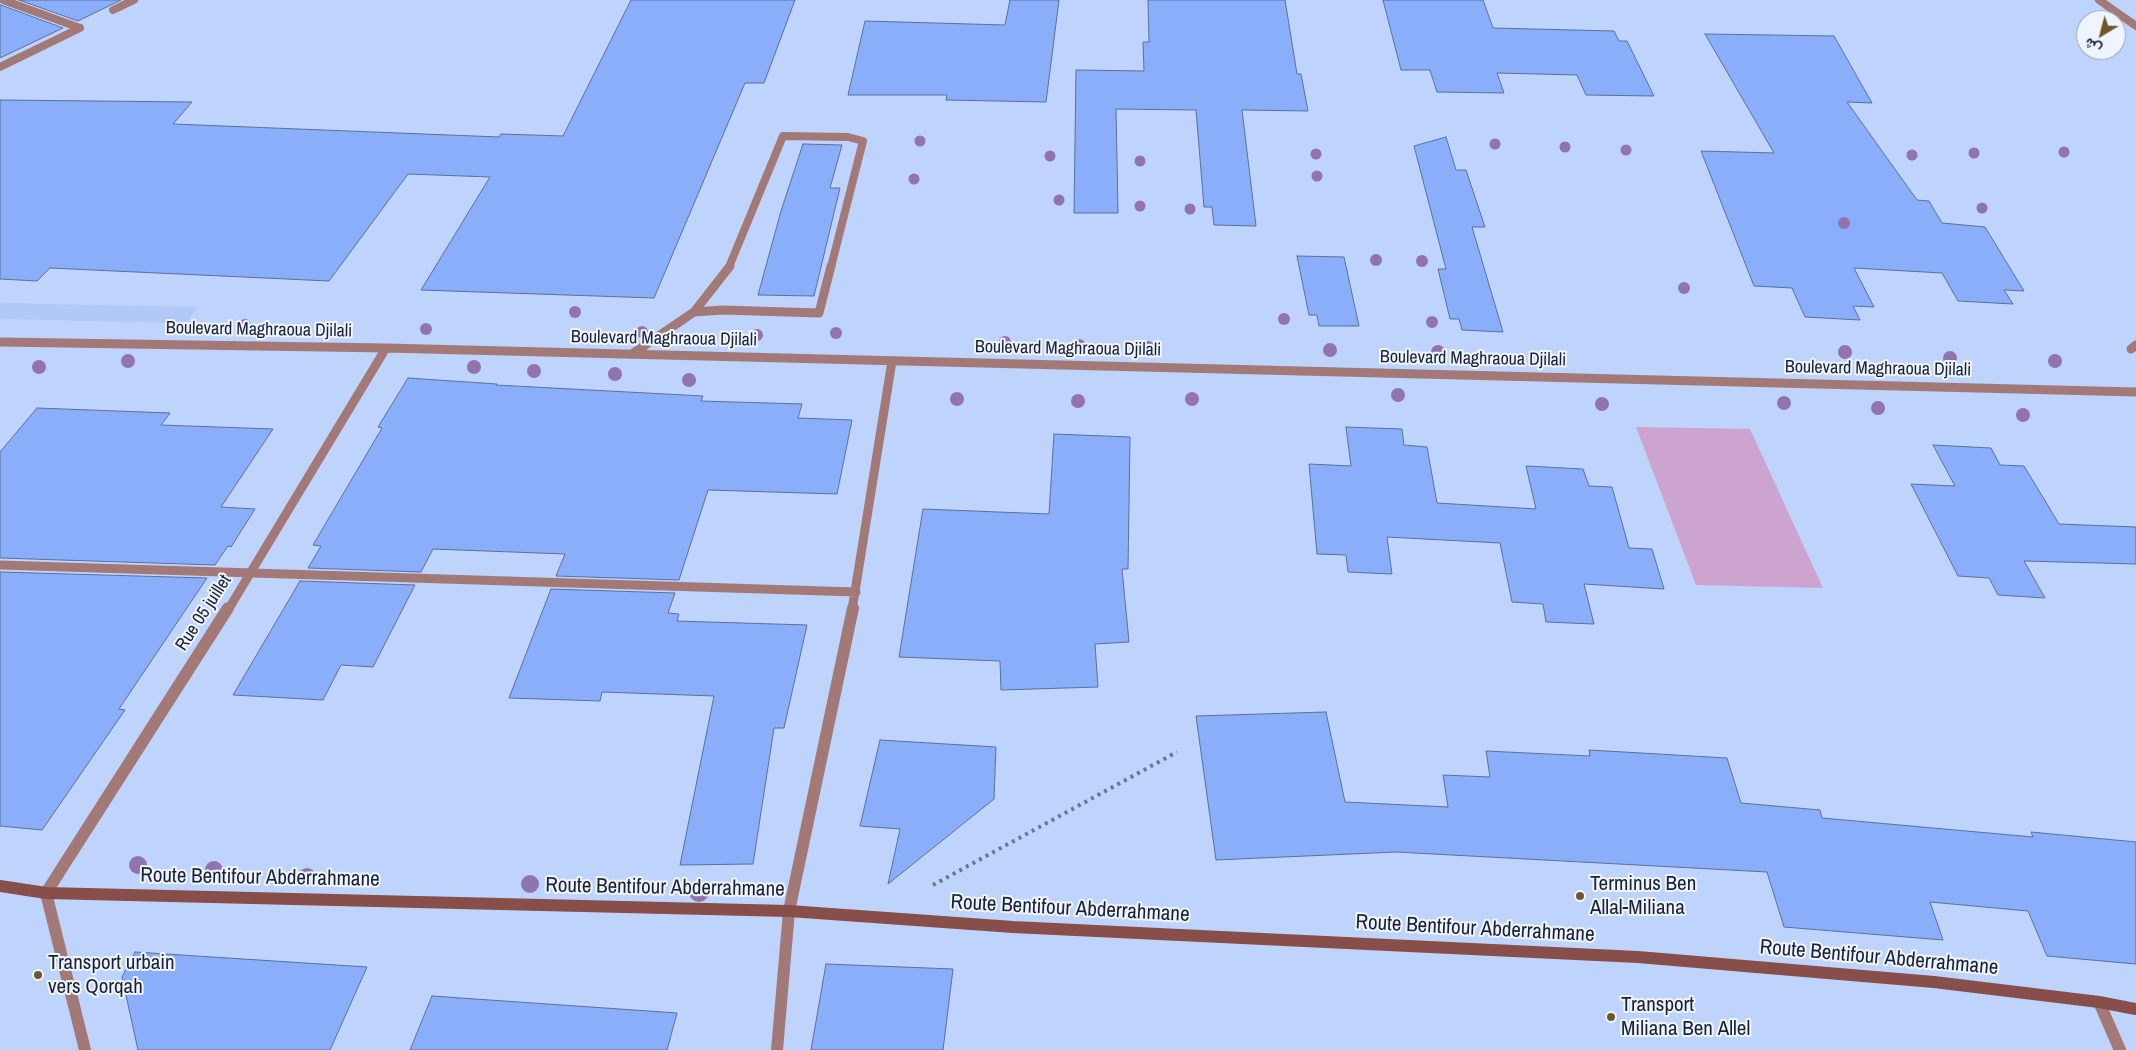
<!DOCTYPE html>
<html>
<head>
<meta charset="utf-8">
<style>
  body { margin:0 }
  #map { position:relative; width:2136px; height:1050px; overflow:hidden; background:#bfd4fc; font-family:"Archivo Narrow",Vazirmatn,sans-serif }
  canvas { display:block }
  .north { position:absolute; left:2076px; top:10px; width:50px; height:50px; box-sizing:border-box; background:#eff4ff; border:1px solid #99a0ae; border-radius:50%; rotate:217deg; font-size:14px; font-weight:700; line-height:20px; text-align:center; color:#192235 }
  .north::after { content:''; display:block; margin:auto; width:18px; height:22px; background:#6e5828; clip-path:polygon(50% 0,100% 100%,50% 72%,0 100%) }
</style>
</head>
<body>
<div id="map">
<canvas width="2136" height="1050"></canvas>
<div class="north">ش</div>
</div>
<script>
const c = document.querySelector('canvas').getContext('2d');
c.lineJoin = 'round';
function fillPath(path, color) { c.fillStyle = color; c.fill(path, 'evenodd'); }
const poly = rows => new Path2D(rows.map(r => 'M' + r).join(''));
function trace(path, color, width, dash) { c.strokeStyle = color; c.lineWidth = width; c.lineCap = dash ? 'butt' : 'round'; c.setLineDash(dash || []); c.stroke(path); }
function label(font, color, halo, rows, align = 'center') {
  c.font = font + ' "Archivo Narrow",sans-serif'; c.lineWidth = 4; c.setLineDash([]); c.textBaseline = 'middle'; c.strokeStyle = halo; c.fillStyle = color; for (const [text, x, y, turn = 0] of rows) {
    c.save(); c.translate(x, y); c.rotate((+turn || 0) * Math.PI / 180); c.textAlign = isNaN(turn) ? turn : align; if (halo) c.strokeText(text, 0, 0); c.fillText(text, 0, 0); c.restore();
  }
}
const built = poly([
  [0,303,198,307,186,323,0,319]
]);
const green = poly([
  [1636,427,1750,429,1823,588,1696,585]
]);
const building = poly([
  [19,0,121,0,78,21,19,0],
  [631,0,795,0,764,83,745,83,654,298,421,290,490,177,408,174,329,281,50,268,37,281,0,279,0,100,192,102,173,124,499,137,501,134,563,136,631,0],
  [1010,0,1059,0,1046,102,946,100,947,95,848,95,865,21,1005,25,1010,0],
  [1148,0,1285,0,1297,74,1301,74,1308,111,1242,110,1256,226,1214,225,1212,207,1204,207,1196,110,1116,109,1118,213,1074,213,1076,70,1144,71,1143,42,1149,42,1148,0],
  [1383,0,1483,0,1493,28,1614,31,1619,41,1627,41,1654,96,1586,95,1577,75,1497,73,1504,93,1437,92,1430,70,1401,70,1383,0],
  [0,5,1,5,63,28,0,58,0,5],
  [1705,34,1834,36,1872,103,1847,102,1917,200,1929,201,1942,223,1985,227,2024,291,2004,290,2013,304,1958,301,1942,273,1854,268,1874,307,1853,306,1860,320,1805,317,1792,288,1754,286,1701,151,1774,153,1705,34],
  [1446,137,1456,170,1466,170,1485,227,1472,227,1503,332,1462,330,1459,319,1450,319,1438,269,1446,269,1414,146,1446,137],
  [803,144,842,145,830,188,840,188,814,296,758,295,781,211,803,144],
  [1297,256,1344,257,1359,326,1319,326,1317,315,1309,315,1297,256],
  [408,378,497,384,496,385,703,396,701,401,802,404,798,418,852,420,837,494,708,490,679,580,556,576,565,554,433,549,421,572,308,568,321,546,313,545,382,428,378,427,408,378],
  [37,408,170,413,161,425,273,429,221,507,255,509,231,547,228,546,215,565,0,558,0,452,37,408],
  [1346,427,1402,429,1404,445,1427,447,1437,503,1536,509,1526,466,1583,469,1589,486,1612,487,1629,548,1652,549,1664,589,1584,584,1594,624,1546,622,1543,604,1512,602,1500,543,1387,537,1392,574,1348,572,1346,555,1317,554,1309,464,1351,466,1346,427],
  [1054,434,1130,437,1128,569,1122,569,1129,642,1095,644,1098,687,1001,690,1000,661,899,657,923,509,1049,514,1054,434],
  [1933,445,1991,448,2000,465,2024,466,2059,524,2136,527,2136,564,2024,561,2045,598,1998,595,1989,578,1958,576,1911,484,1955,486,1933,445],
  [0,572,207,578,119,709,125,710,42,830,0,826,0,572],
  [300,581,415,585,373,667,341,665,323,700,233,695,300,581],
  [551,589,675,593,668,613,679,614,677,621,807,625,784,728,774,728,753,864,680,865,714,696,602,692,600,701,509,698,551,589],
  [1326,712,1345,802,1448,807,1443,775,1490,777,1486,751,1590,756,1589,750,1727,758,1741,803,1820,810,1822,818,2033,837,2031,832,2136,842,2136,964,2047,956,2028,911,1930,902,1943,940,1784,927,1767,872,1396,852,1216,860,1196,716,1326,712],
  [880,740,996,747,994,799,888,884,900,829,860,826,880,740],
  [135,952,367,967,330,1050,138,1050,122,977,135,952],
  [826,964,953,969,943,1050,811,1050,826,964],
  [432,996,677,1013,667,1050,410,1050,432,996]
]);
const path = poly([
  [933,885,1177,752]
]);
const laneFar1 = poly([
  [2099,0,2136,26],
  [113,10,134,0],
  [729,267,783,136,848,137,863,141,831,267]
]);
const lane = poly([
  [694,312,730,266],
  [694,312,723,310,819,313,831,266],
  [2131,349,2136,345],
  [632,354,694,312]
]);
const streetFar2 = poly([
  [3,0,80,28],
  [0,67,80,28]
]);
const streetFar1 = poly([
  [0,342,386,348,2136,392],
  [0,565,856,592],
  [228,610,386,348],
  [852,610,892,361]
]);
const street = poly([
  [2099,1002,2120,1050],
  [85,1050,46,893,228,608],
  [777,1050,789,911,853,608]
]);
const secondary = poly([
  [0,886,46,893,789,911,1013,927,1638,957,1934,982,2099,1002,2136,1009]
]);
const trees = [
  [920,141,5.5],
  [1495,144,5.5],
  [1565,147,5.5],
  [1626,150,5.5],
  [2064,152,5.5],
  [1974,153,5.5],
  [1316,154,5.5],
  [1912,155,5.5],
  [1050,156,5.5],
  [1140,161,5.5],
  [1317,176,5.5],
  [914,179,5.5],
  [1059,200,5.5],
  [1140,206,5.5],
  [1982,208,5.5],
  [1190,209,5.5],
  [1844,223,6],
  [1376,260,6],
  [1422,261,6],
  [1684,288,6],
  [575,312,6],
  [1284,319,6],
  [1432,322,6],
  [245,325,6],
  [426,329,6],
  [642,332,6],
  [836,333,6],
  [757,335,6],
  [1005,342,6],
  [1079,346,7],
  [1148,348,7],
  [1330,350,7],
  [1438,352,7],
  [1845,352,7],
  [1950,358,7],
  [128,361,7],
  [2055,361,7],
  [39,367,7],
  [474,367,7],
  [534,371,7],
  [615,374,7],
  [689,380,7],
  [1398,395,7],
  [957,399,7],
  [1192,399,7],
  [1078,401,7],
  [1784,403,7],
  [1602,404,7],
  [1878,408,7],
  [2023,415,7],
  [138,865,9],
  [214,870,9],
  [307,877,9],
  [530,884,9],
  [699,892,10]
];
const markers = [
  [1580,896,5,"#6e5828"],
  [38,975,5,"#6e5828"],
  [1611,1017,5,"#6e5828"]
];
const streetNames = [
  ["Boulevard Maghraoua Djilali",259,330,1],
  ["Boulevard Maghraoua Djilali",664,339,1],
  ["Boulevard Maghraoua Djilali",1068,349,1],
  ["Boulevard Maghraoua Djilali",1473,359,1],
  ["Boulevard Maghraoua Djilali",1878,369,1],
  ["Rue 05 juillet",204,613,-57]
];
const nearStreetnames = [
  ["Route Bentifour Abderrahmane",260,878,1],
  ["Route Bentifour Abderrahmane",665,888,1],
  ["Route Bentifour Abderrahmane",1070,909,3],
  ["Route Bentifour Abderrahmane",1475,929,3],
  ["Route Bentifour Abderrahmane",1879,958,5]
];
const nearPoinames = [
  ["Terminus Ben",1590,884],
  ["Allal-Miliana",1590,908],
  ["Transport urbain",48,963],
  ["vers Qorqah",48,987],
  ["Transport",1621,1005],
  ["Miliana Ben Allel",1621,1029]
];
fillPath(built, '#b2c8f6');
fillPath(green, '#cda4cf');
fillPath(building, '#8aaef9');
trace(building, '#5a709d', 1);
trace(path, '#687794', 4, [3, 4.5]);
trace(laneFar1, '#a27976', 8);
trace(lane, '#a27976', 9);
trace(streetFar2, '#a27976', 8);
trace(streetFar1, '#a27976', 9);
trace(street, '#a27976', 12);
trace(secondary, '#874e4a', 12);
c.fillStyle = '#9273b1';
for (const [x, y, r] of trees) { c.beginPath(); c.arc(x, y, r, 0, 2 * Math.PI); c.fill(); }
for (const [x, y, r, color] of markers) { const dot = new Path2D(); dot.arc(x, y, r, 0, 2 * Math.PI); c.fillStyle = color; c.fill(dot); trace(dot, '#eff4ff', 2); }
label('18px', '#192235', '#eff4ff', streetNames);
label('21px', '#192235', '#eff4ff', nearStreetnames);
label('21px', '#192235', '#eff4ff', nearPoinames, 'left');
</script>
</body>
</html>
